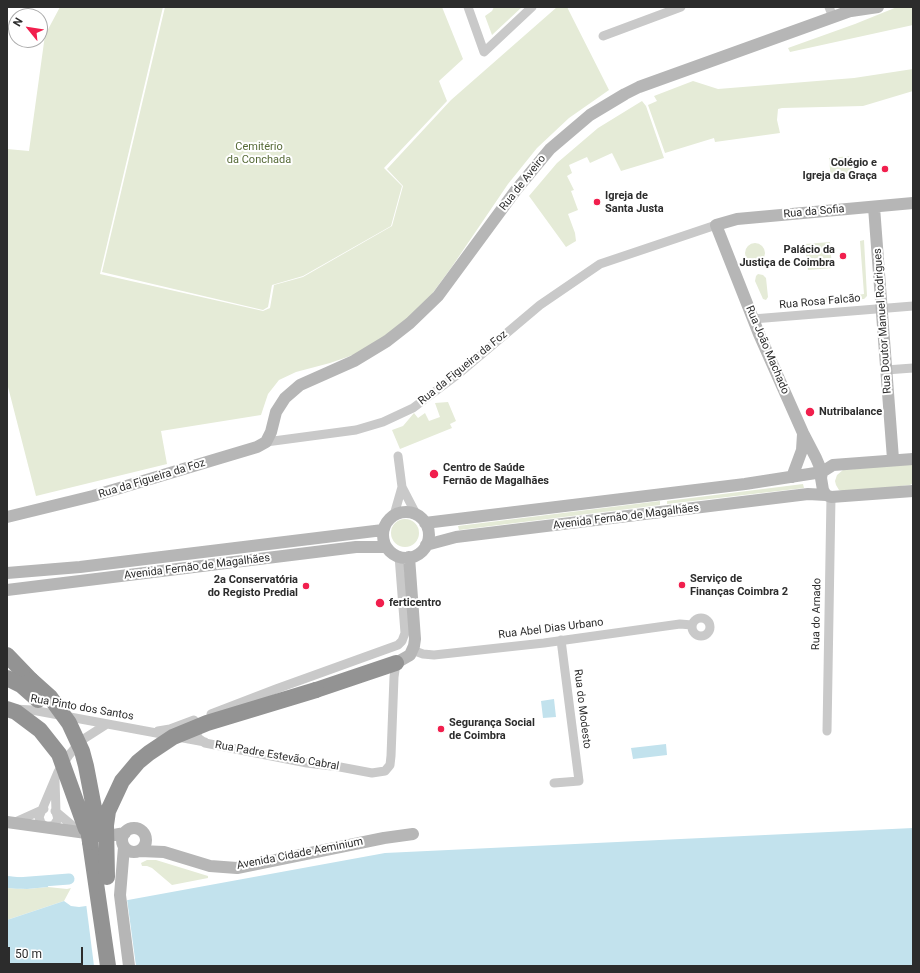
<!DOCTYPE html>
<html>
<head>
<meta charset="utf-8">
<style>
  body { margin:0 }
  #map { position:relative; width:920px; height:973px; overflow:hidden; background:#fff; font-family:Roboto,sans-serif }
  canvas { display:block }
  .frame { position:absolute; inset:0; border:8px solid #2c2c2c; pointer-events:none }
  .north { position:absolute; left:8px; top:8px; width:40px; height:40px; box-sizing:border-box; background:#fff; border:1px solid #ababab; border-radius:50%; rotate:300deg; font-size:11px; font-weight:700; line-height:16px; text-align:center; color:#2c2c2c }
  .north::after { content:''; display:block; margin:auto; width:14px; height:18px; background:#f11f4d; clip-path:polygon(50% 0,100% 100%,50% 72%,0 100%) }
  .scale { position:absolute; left:8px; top:947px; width:75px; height:18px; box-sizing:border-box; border:2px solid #2c2c2c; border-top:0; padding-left:5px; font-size:12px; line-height:14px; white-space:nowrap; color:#2c2c2c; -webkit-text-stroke:3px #fff; paint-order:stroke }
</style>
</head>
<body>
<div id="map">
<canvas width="920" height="973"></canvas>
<div class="frame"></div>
<div class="north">N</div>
<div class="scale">50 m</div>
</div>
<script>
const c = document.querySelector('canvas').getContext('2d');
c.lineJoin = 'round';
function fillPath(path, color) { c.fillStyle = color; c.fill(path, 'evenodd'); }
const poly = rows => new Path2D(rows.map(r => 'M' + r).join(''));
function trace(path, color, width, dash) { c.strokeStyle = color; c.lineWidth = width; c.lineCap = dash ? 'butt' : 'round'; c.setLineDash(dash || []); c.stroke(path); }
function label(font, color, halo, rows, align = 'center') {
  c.font = font + ' Roboto,sans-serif'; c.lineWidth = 4; c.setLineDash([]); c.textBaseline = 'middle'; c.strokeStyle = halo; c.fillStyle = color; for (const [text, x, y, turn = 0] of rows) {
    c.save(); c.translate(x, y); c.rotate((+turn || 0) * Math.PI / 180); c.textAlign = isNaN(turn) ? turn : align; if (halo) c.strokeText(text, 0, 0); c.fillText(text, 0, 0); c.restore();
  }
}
const green = poly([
  [60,7,163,7,100,274,263,311,270,308,274,285,303,277,392,226,403,186,387,169,451,100,557,7,567,7,609,90,569,118,537,148,508,184,451,268,429,298,394,331,356,354,330,363,296,372,279,380,268,394,261,415,161,431,167,464,36,496,7,383,7,149,29,151,45,35],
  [165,7,442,7,463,59,439,81,447,101,384,168,402,186,391,226,303,276,272,285,268,307,263,310,102,272],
  [494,7,522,7,492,35,485,16,492,11],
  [897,7,913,7,913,25,790,52,788,48,855,24],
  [913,69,913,91,863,106,782,108,778,109,777,120,780,133,715,142,714,138,665,153,648,105,657,101,654,96,693,81,718,89,854,78],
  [642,101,646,106,664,158,621,171,612,153,590,163,587,157,569,165,572,173,567,176,574,190,571,191,578,210,568,214,575,233,576,241,566,247,529,196,557,163,598,128],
  [851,156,853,179,831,180,829,158],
  [864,240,867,296,864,299,848,300,847,296,864,294,860,241],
  [830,242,832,268,808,270,805,244],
  '745 253a10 10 0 1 1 20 0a10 10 0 1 1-20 0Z',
  [758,274,763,275,766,278,768,297,766,300,763,299,755,281,756,276],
  [841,296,842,301,804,304,804,300],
  [448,402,456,421,450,424,452,428,400,449,392,430,403,426,414,413,418,418,425,413,429,421,440,417,435,403],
  [910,464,913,465,913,483,910,485,846,492,839,490,836,485,835,481,837,475,843,470],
  [803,484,804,488,667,504,667,501],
  [660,501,660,505,459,530,458,526],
  '391 533a14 14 0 1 1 28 0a14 14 0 1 1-28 0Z',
  [147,860,156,860,208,876,208,878,172,885,152,868,147,866,142,866,141,863],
  [48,887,67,889,71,888,64,901,7,920,7,888,27,889]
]);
const water = poly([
  [554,699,556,717,543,718,541,701],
  [666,744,667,755,633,759,631,748],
  [913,828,913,966,7,966,7,920,64,901,71,906,79,907,128,900,385,853],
  [7,876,27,878,47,876,48,887,27,889,7,888]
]);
const pier = poly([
  [127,899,136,966,94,966,86,903]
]);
const canal = poly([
  [7,882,17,883,69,879]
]);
const street = poly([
  [468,7,484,52,532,7],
  [829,7,833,17],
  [603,36,681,7],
  [753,319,913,306],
  [886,370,913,368],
  [266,442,356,430,383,422,413,408,457,375,540,305,600,264,716,225],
  [398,456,402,487,416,514],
  [394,515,402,487],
  '692 627a9 9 0 1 1 18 0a9 9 0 1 1-18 0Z',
  [412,650,423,654,434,655,544,643,680,624,692,625],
  [14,709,32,710,205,742],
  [211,714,276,689,398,645,402,641,405,633,399,556],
  [195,725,195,727,198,738,205,743,307,763,340,767,372,773,385,771,390,765,391,756,394,677,396,663],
  [158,731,170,729,194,720],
  [827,731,831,497],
  [55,780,56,812,58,819,54,825,46,827,41,823,39,817,58,772,69,755,82,740,107,724],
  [554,783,579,781,561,640],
  [55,811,80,832],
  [13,823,44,809]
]);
const secondary = poly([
  [851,11,878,7],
  [874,207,893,459],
  [792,477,802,450,803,434],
  [826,495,823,490,821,478,822,472,833,465,913,459],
  '383 535a23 23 0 1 1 46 0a23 23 0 1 1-46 0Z',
  [7,517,93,496,257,447,266,442,271,432,276,412,285,398,300,385,354,361,387,341,410,323,438,296,516,190,550,149,590,115,625,94,639,87,850,11,858,7],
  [425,523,745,484,822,472,816,458,803,433,759,334,716,225,737,219,913,203],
  [426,545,456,537,808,494,826,495,831,497,913,491],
  [7,573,80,567,383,530],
  [7,590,356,547,386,547],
  [396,663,410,655,414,646,415,639,409,557],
  [7,822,108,836,125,833],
  '122 840a12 12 0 1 1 24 0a12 12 0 1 1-24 0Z',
  [124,847,120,895,129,966],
  [140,851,164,852,210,866,237,868,384,838,413,834]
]);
const highway = poly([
  [7,655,31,680],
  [316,690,396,663],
  [90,842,108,966]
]);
const highwayBridge = poly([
  [7,678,21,685,38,700],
  [31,680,50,697,69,723,82,751,86,766,99,834],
  [7,709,16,712,40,730,59,754,86,829],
  [86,817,90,842],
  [107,877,106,825,108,811,122,781,138,762,149,753,173,737,207,723,316,690]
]);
const markers = [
  [885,169,4,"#f11f4d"],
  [597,202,4,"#f11f4d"],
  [843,256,4,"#f11f4d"],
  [810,412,5,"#f11f4d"],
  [434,474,5,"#f11f4d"],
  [682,585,4,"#f11f4d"],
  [306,586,4,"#f11f4d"],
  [380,603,5,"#f11f4d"],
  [441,729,4,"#f11f4d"]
];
const parkNames = [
  ["Cemitério",259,147],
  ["da Conchada",259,160]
];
const poiNames = [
  ["Colégio e",877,163,"right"],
  ["Igreja da Graça",877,176,"right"],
  ["Igreja de",605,196],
  ["Santa Justa",605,209],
  ["Palácio da",835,250,"right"],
  ["Justiça de Coimbra",835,263,"right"],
  ["Nutribalance",819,412],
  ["Centro de Saúde",443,468],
  ["Fernão de Magalhães",443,481],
  ["Serviço de",690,579],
  ["Finanças Coimbra 2",690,592],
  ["2a Conservatória",298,580,"right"],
  ["do Registo Predial",298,593,"right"],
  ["ferticentro",389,603],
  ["Segurança Social",449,723],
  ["de Coimbra",449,736]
];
const streetNames = [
  ["Rua de Aveiro",523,183,-52],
  ["Rua da Sofia",814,212,-5],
  ["Rua Rosa Falcão",820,302,-5],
  ["Rua Doutor Manuel Rodrigues",883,321,-94],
  ["Rua João Machado",767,350,67],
  ["Rua da Figueira da Foz",463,368,-39],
  ["Rua da Figueira da Foz",152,479,-17],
  ["Avenida Fernão de Magalhães",626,517,-7],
  ["Avenida Fernão de Magalhães",197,567,-7],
  ["Rua do Arnado",817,614,-89],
  ["Rua Abel Dias Urbano",551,629,-7],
  ["Rua Pinto dos Santos",82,708,10],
  ["Rua do Modesto",582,709,83],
  ["Rua Padre Estevão Cabral",277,756,10],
  ["Avenida Cidade Aeminium",300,854,-11]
];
fillPath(green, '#e5ebd7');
fillPath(water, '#c2e2ed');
fillPath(pier, '#fff');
trace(canal, '#c2e2ed', 11);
trace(street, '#c9c9c9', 9);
trace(secondary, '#b6b6b6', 12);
trace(highway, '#939393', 16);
trace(highwayBridge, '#939393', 16);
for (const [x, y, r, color] of markers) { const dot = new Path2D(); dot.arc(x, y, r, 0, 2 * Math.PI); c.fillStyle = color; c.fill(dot); trace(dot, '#fff', 1.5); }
label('11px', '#566a37', '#fff', parkNames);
label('bold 11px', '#2c2c2c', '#fff', poiNames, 'left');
label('11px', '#2c2c2c', '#fff', streetNames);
</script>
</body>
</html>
